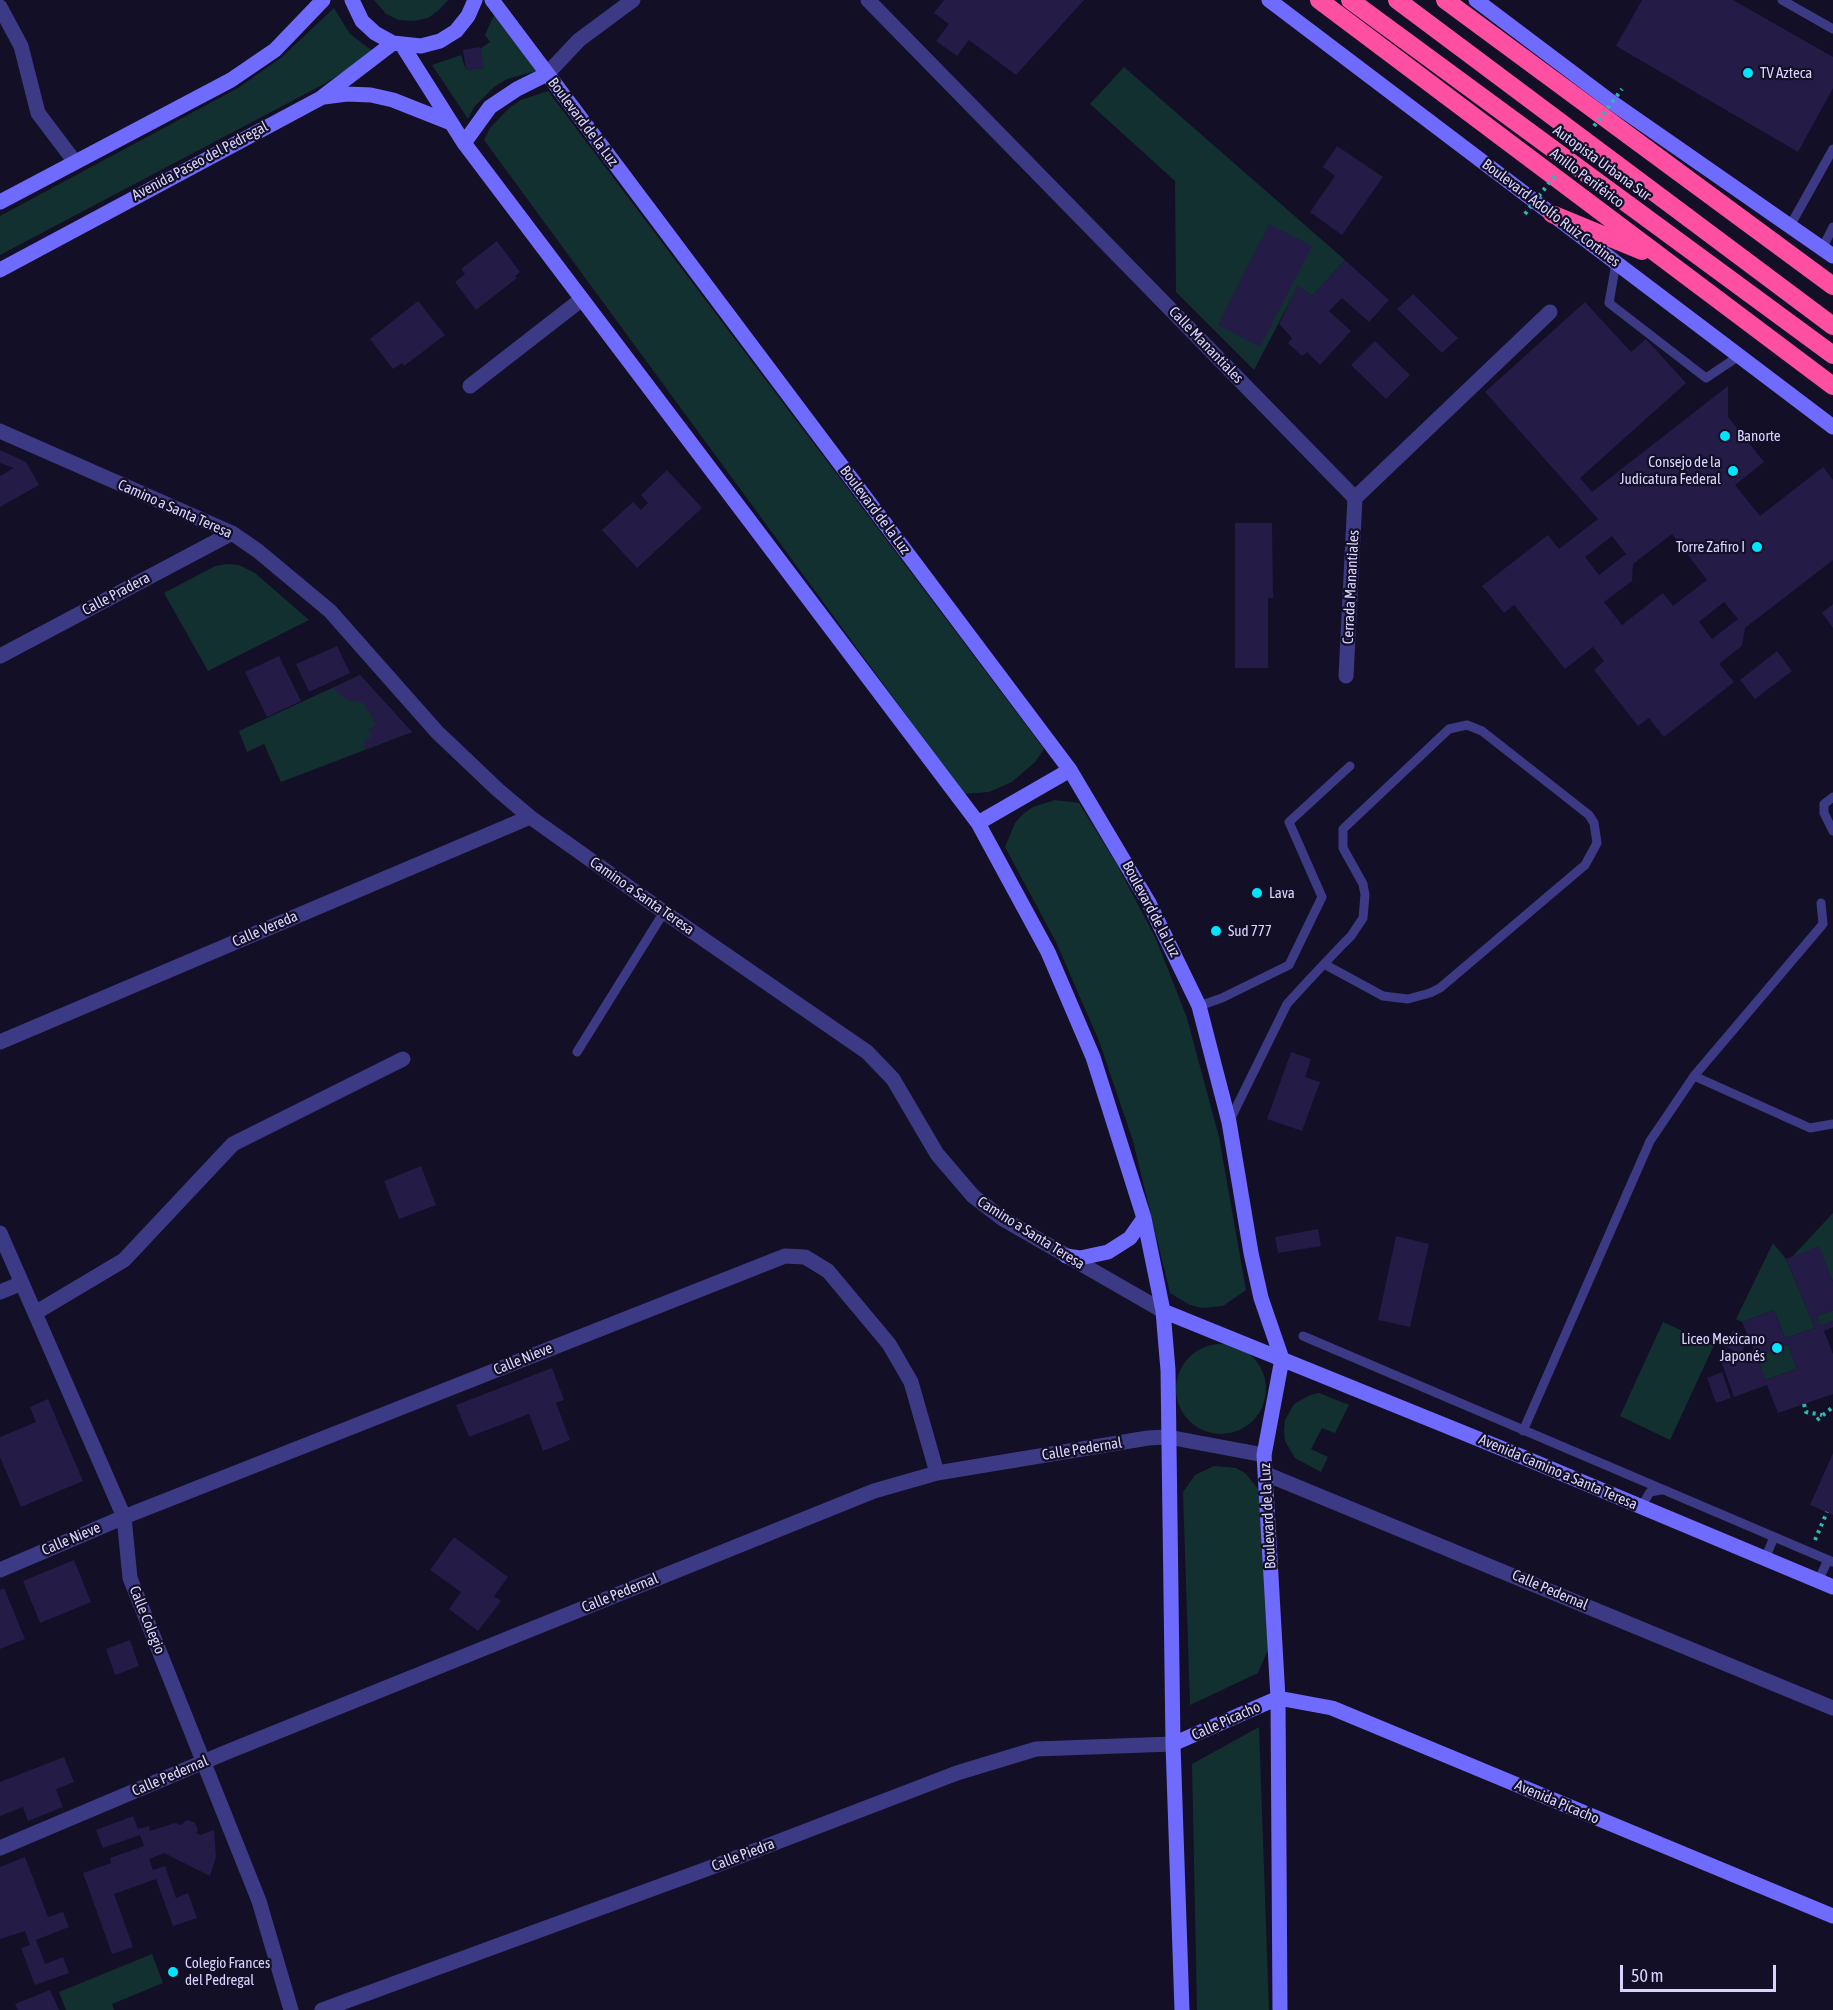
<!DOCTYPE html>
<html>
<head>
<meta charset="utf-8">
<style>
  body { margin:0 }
  #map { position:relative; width:1833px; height:2010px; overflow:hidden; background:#130f26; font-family:"Asap Condensed",sans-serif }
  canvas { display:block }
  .scale { position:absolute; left:1620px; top:1965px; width:156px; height:27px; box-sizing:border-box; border:3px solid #d9d4ff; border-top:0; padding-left:8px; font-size:18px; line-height:21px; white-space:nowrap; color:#d9d4ff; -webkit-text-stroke:4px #130f26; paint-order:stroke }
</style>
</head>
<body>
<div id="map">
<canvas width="1833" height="2010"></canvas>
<div class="scale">50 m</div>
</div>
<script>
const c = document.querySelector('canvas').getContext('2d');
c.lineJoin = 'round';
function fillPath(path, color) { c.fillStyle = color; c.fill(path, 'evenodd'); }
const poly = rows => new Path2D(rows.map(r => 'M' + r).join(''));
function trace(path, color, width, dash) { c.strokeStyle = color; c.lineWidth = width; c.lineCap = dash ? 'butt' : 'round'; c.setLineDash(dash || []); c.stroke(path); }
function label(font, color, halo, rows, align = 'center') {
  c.font = font + ' "Asap Condensed",sans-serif'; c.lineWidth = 4.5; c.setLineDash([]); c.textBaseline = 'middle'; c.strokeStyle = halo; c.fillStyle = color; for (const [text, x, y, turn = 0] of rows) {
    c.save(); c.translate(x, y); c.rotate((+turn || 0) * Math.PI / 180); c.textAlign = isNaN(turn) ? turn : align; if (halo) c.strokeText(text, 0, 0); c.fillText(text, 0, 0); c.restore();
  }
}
const green = poly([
  [374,0,448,0,439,10,428,18,414,21,399,20,386,14],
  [334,8,350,34,374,52,326,83,0,255,0,216,238,88,282,57],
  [494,15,536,71,507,79,494,87,474,107,468,119,432,65,461,55,466,70,483,68,480,49,490,42,485,35],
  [1124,67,1345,260,1312,296,1298,286,1254,370,1176,292,1175,181,1090,104],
  [548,91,1044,749,1035,762,1012,782,989,792,964,794,484,140,490,128,509,108,521,100],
  [227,564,239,565,255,573,309,620,208,671,164,593,215,566],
  [360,675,412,732,281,782,264,744,247,752,239,731],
  [1055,800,1079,803,1116,863,1156,939,1187,1018,1219,1137,1246,1290,1223,1306,1202,1308,1190,1305,1170,1293,1133,1141,1099,1041,1056,942,1005,847,1015,823,1023,814,1033,807],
  [1833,1213,1833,1282,1819,1247,1792,1257],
  [1773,1243,1786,1259,1815,1328,1785,1338,1774,1310,1742,1322,1736,1319],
  [1833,1310,1833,1321,1821,1326,1816,1316],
  [1663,1322,1714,1345,1670,1440,1620,1416],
  '1176 1389a45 45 0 1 1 90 0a45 45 0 1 1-90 0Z',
  [1788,1344,1797,1369,1765,1380,1757,1356],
  [1319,1393,1349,1405,1335,1433,1322,1428,1311,1449,1328,1457,1321,1472,1295,1458,1285,1441,1284,1430,1285,1420,1294,1404,1310,1395],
  [1214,1466,1236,1468,1245,1473,1259,1490,1271,1643,1258,1673,1190,1705,1183,1492,1195,1475],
  [1259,1727,1269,2010,1197,2010,1192,1764],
  [152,1954,163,1983,112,2004,114,2010,66,2010,59,1992]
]);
const building = poly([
  [944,0,1084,0,1016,75,969,40,957,56,936,41,949,24,934,13],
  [1642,0,1733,0,1833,57,1833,88,1798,152,1616,46],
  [480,47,484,68,466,70,463,50],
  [1337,146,1383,177,1342,235,1310,212,1335,176,1323,167],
  [1269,224,1312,246,1260,347,1218,325],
  [497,241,520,272,515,276,517,278,476,310,455,282,465,274,461,269],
  [1345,260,1389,300,1369,322,1342,298,1329,311,1351,331,1320,365,1307,352,1302,356,1288,343,1292,338,1279,324,1298,285,1312,296],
  [1413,294,1458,338,1442,353,1397,309],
  [418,301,445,335,404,366,402,363,393,369,370,339],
  [1585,302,1631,352,1646,339,1686,383,1580,478,1592,492,1728,386,1728,417,1764,462,1735,485,1760,516,1823,467,1833,480,1833,560,1745,628,1742,646,1719,664,1734,682,1664,737,1649,718,1638,726,1594,670,1604,661,1593,647,1565,669,1514,605,1504,613,1482,586,1548,535,1559,549,1598,519,1485,392],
  [1672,534,1707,580,1673,606,1663,593,1622,625,1604,602,1632,581,1633,564],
  [1612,536,1626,554,1599,575,1585,557],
  [1724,602,1738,619,1712,639,1699,622],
  [1375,341,1410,375,1386,399,1351,365],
  [0,450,26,462,39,485,0,507,0,476,14,468,0,463],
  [667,470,702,508,637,568,602,530,633,502,641,510,648,503,641,495],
  [1235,523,1272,523,1273,598,1268,598,1268,668,1235,668],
  [1833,604,1833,628,1822,613],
  [337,646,350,673,309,692,296,664],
  [1777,651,1792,671,1755,699,1740,680],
  [279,656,301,701,267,717,245,672],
  [360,675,412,732,366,749,363,741,372,737,368,729,376,725,364,703,346,700,333,688],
  [1291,1052,1311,1059,1305,1077,1320,1082,1302,1131,1267,1119],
  [421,1166,436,1205,399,1219,384,1181],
  [1318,1229,1321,1246,1278,1253,1275,1237],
  [1396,1236,1429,1244,1410,1327,1378,1320],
  [1819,1246,1833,1282,1833,1310,1816,1316,1821,1326,1833,1321,1833,1327,1824,1331,1833,1354,1833,1394,1778,1413,1767,1385,1734,1397,1721,1361,1754,1350,1742,1322,1774,1310,1785,1338,1815,1328,1786,1259],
  [1788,1344,1797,1369,1765,1380,1757,1356],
  [1733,1330,1749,1337,1741,1354,1726,1347],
  [552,1368,564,1400,556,1403,570,1440,543,1451,529,1414,469,1437,456,1405],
  [1722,1372,1731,1398,1716,1403,1707,1378],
  [48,1399,83,1481,21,1507,0,1457,0,1437,36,1422,30,1407],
  [1833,1453,1833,1515,1810,1505],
  [454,1537,508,1577,494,1596,501,1601,478,1631,449,1609,461,1592,430,1570],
  [74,1560,91,1602,40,1623,23,1581],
  [4,1588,25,1639,0,1649,0,1590],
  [130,1640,139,1666,115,1675,106,1649],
  [64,1757,74,1782,56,1789,63,1807,28,1821,23,1807,0,1816,0,1782],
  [133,1816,138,1829,149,1826,150,1831,175,1823,181,1825,187,1820,194,1822,198,1829,196,1833,200,1835,214,1830,216,1857,210,1876,164,1853,149,1859,153,1870,165,1866,176,1898,188,1893,197,1918,173,1926,156,1879,114,1894,133,1947,112,1954,83,1873,111,1863,110,1858,144,1846,140,1835,103,1848,96,1830],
  [25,1857,48,1917,63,1912,69,1927,36,1940,45,1964,63,1957,69,1973,35,1985,21,1948,30,1945,25,1931,0,1939,0,1867],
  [50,1990,59,2010,18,2010,15,2004]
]);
const path = poly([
  [1804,1404,1806,1412,1822,1415],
  [1817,1420,1833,1407],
  [1815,1540,1827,1512]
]);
const lane = poly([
  [1782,0,1833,29],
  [1790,226,1833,149],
  [1822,249,1833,227],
  [1616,263,1609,303,1706,378,1739,356],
  [1833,797,1824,804,1824,813,1833,831],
  [1199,1006,1222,998,1289,965,1322,897,1289,822,1350,766],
  [577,1052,664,912],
  [1694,1076,1810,1128,1833,1124],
  [1229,1122,1287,1004,1308,981,1324,964,1343,944,1351,936,1363,918,1365,895,1363,884,1343,848,1343,829,1449,729,1467,725,1482,731,1589,815,1594,823,1597,843,1585,865,1440,988,1430,993,1408,999,1383,996,1324,964],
  [1303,1336,1833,1562],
  [1523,1431,1650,1141,1694,1076,1823,924,1821,903],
  [1641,1507,1650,1492,1661,1490],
  [1765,1559,1774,1537],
  [1818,1581,1828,1560]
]);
const street = poly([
  [868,0,1355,498],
  [0,7,21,46,38,113,75,162],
  [547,74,579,40,633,0],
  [470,386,582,299],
  [0,431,232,533,258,551,330,611,437,732,498,790,530,817,664,912,867,1052,893,1079,937,1154,973,1196,1003,1219,1163,1311],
  [1355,498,1550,312],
  [0,656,232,533],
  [1346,676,1355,498],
  [0,1042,530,817],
  [0,1233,124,1517,130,1578,259,1901,291,2010],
  [0,1292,22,1283],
  [35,1313,124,1260,233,1144,403,1059],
  [1266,1474,1833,1708],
  [0,1570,124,1517,785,1256,805,1257,828,1271,889,1344,911,1382,937,1473],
  [0,1848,227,1752,874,1491,937,1473,1148,1438,1168,1437,1264,1455],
  [322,2010,712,1867,957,1773,1036,1749,1173,1744]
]);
const secondary = poly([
  [352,0,362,21,375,33,393,43,421,46,440,41,456,31,468,16,475,0],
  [492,0,1070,770,1149,903,1199,1006,1229,1122,1251,1253,1261,1298,1282,1359,1264,1455,1278,1698,1280,2010],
  [1269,0,1833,427],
  [1476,0,1610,101,1833,256],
  [402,45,464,143,978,823,1048,952,1093,1057,1144,1218,1163,1311,1168,1370,1173,1744,1182,2010],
  [324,97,347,94,371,95,393,100,451,123],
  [464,143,490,107,517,89,547,74],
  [0,202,231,80,275,50,323,0],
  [0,270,321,98,393,43],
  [978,823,1070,770],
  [1066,1256,1080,1258,1108,1252,1130,1238,1144,1218],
  [1163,1311,1513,1453,1833,1587],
  [1173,1744,1278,1698,1332,1708,1833,1916]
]);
const highway = poly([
  [1319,0,1833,386],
  [1445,0,1833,286],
  [1552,214,1642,251]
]);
const pathBridge = poly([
  [1594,126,1622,89],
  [1525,214,1556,174]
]);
const highwayBridge = poly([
  [1350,0,1833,355],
  [1397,0,1833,326]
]);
const markers = [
  [1748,73,6,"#00e5ff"],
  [1725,436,6,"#00e5ff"],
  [1733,471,6,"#00e5ff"],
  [1757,547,6,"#00e5ff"],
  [1257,893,6,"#00e5ff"],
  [1216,931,6,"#00e5ff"],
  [1777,1348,6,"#00e5ff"],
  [173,1972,6,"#00e5ff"]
];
const poiNames = [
  ["TV Azteca",1760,73],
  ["Banorte",1737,436],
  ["Consejo de la",1721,462,"right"],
  ["Judicatura Federal",1721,479,"right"],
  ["Torre Zafiro I",1745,547,"right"],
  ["Lava",1269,893],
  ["Sud 777",1228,931],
  ["Liceo Mexicano",1765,1339,"right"],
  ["Japonés",1765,1356,"right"],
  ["Colegio Frances",185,1963],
  ["del Pedregal",185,1980]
];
const streetNames = [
  ["Boulevard de la Luz",583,122,53],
  ["Avenida Paseo del Pedregal",200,161,-28],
  ["Autopista Urbana Sur",1602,163,36],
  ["Anillo Periférico",1587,178,37],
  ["Boulevard Adolfo Ruiz Cortines",1551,213,37],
  ["Calle Manantiales",1206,345,46],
  ["Camino a Santa Teresa",175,509,24],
  ["Boulevard de la Luz",875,510,53],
  ["Cerrada Manantiales",1351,587,-87],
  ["Calle Pradera",116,594,-28],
  ["Camino a Santa Teresa",642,896,35],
  ["Boulevard de la Luz",1151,909,62],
  ["Calle Vereda",265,929,-23],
  ["Camino a Santa Teresa",1031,1233,32],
  ["Calle Nieve",523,1359,-22],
  ["Calle Pedernal",1082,1449,-9],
  ["Avenida Camino a Santa Teresa",1558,1472,23],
  ["Boulevard de la Luz",1268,1516,-93],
  ["Calle Nieve",71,1539,-23],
  ["Calle Pedernal",1550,1590,23],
  ["Calle Pedernal",620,1593,-22],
  ["Calle Colegio",147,1620,68],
  ["Calle Picacho",1226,1721,-24],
  ["Calle Pedernal",170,1776,-23],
  ["Avenida Picacho",1557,1802,23],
  ["Calle Piedra",743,1855,-21]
];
fillPath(green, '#12302f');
fillPath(building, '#241b47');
trace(path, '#2fb8b0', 4, [3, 4.5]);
trace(lane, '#3d3a85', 9);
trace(street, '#3d3a85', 15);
trace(secondary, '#6f6bff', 15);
trace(highway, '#ff4fa3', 18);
trace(pathBridge, '#2fb8b0', 4, [3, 4.5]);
trace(highwayBridge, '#ff4fa3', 18);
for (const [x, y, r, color] of markers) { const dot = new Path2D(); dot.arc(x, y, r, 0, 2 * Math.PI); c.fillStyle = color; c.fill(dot); trace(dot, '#130f26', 2); }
label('15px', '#d9d4ff', '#130f26', poiNames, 'left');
label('15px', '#d9d4ff', '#130f26', streetNames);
</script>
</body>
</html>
